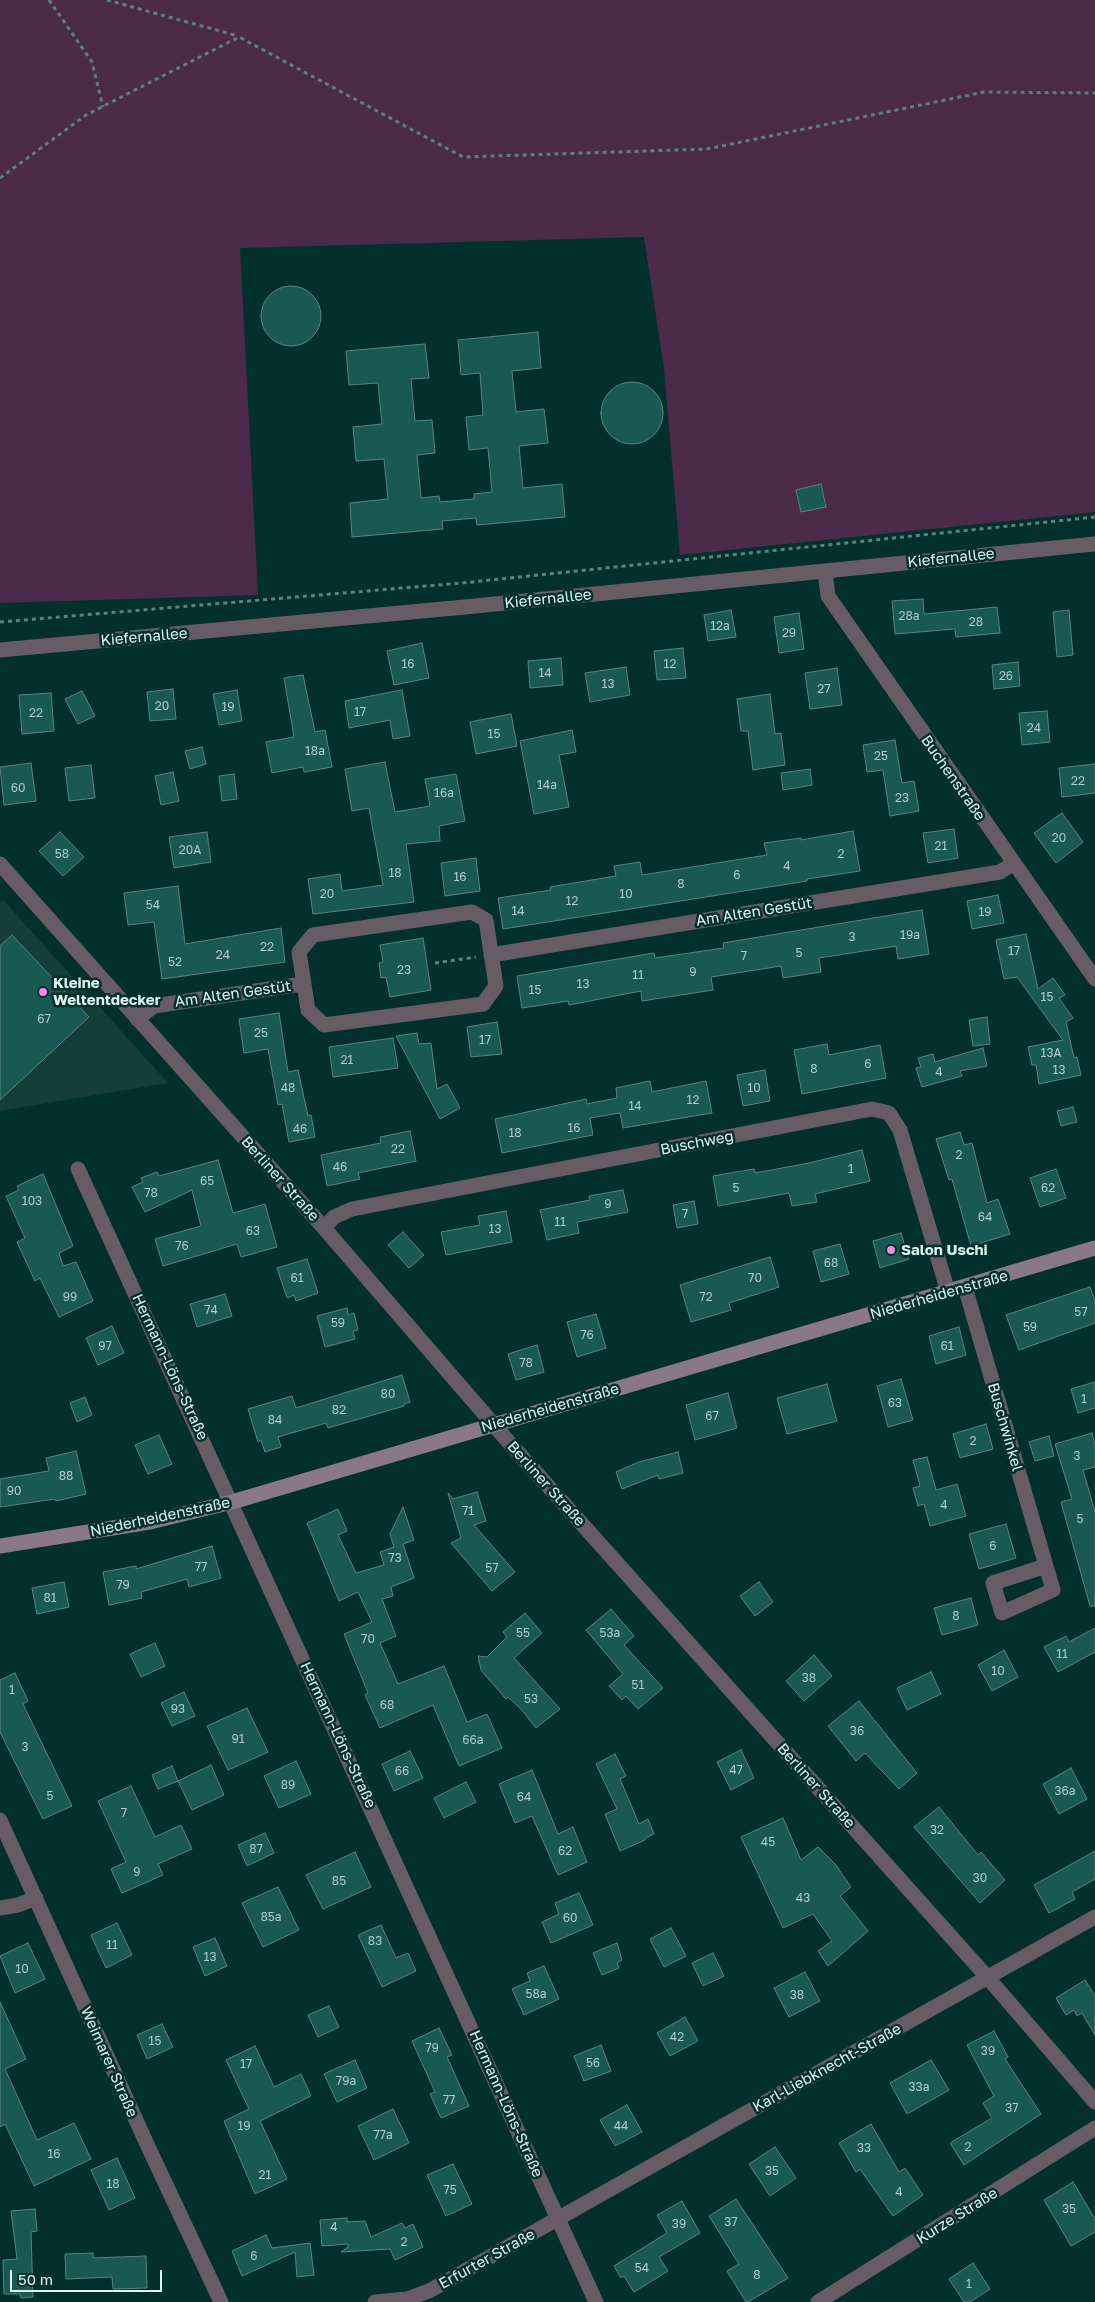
<!DOCTYPE html>
<html>
<head>
<meta charset="utf-8">
<style>
  body { margin:0 }
  #map { position:relative; width:1095px; height:2302px; overflow:hidden; background:#02302d; font-family:"Golos Text",sans-serif }
  canvas { display:block }
  .scale { position:absolute; left:10px; top:2270px; width:152px; height:22px; box-sizing:border-box; border:2px solid #def4f1; border-top:0; padding-left:6px; font-size:15px; line-height:18px; white-space:nowrap; color:#def4f1; -webkit-text-stroke:4px #02302d; paint-order:stroke }
</style>
</head>
<body>
<div id="map">
<canvas width="1095" height="2302"></canvas>
<div class="scale">50 m</div>
</div>
<script>
const c = document.querySelector('canvas').getContext('2d');
c.lineJoin = 'round';
function fillPath(path, color) { c.fillStyle = color; c.fill(path, 'evenodd'); }
const poly = rows => new Path2D(rows.map(r => 'M' + r).join(''));
function trace(path, color, width, dash) { c.strokeStyle = color; c.lineWidth = width; c.lineCap = dash ? 'butt' : 'round'; c.setLineDash(dash || []); c.stroke(path); }
function label(font, color, halo, rows, align = 'center') {
  c.font = font + ' "Golos Text",sans-serif'; c.lineWidth = 5; c.setLineDash([]); c.textBaseline = 'middle'; c.strokeStyle = halo; c.fillStyle = color; for (const [text, x, y, turn = 0] of rows) {
    c.save(); c.translate(x, y); c.rotate((+turn || 0) * Math.PI / 180); c.textAlign = isNaN(turn) ? turn : align; if (halo) c.strokeText(text, 0, 0); c.fillText(text, 0, 0); c.restore();
  }
}
const built = poly([
  [0,901,4,901,168,1083,0,1111]
]);
const green = poly([
  [0,0,1095,0,1095,512,680,555,664,369,644,237,240,248,258,595,0,603]
]);
const building = poly([
  '261 316a30 30 0 1 1 60 0a30 30 0 1 1-60 0Z',
  [538,332,541,368,512,371,516,412,544,409,548,443,519,446,523,488,562,484,565,517,477,525,476,518,442,521,443,529,352,537,350,503,388,499,384,459,356,461,353,427,382,424,378,383,349,385,346,351,425,344,429,378,411,379,415,421,432,420,435,453,417,455,421,498,439,496,440,502,474,499,474,494,492,492,488,448,469,450,466,417,483,415,480,373,461,375,458,340,538,332],
  '601 413a31 31 0 1 1 62 0a31 31 0 1 1-62 0Z',
  [821,484,826,507,801,512,796,490,821,484],
  [923,599,924,614,997,607,1000,633,956,637,955,629,895,634,892,601,923,599],
  [731,610,736,637,708,641,704,615,731,610],
  [1069,610,1073,655,1057,657,1053,612,1069,610],
  [799,613,804,649,779,653,774,617,799,613],
  [422,643,429,678,394,685,387,651,422,643],
  [683,648,686,678,657,680,654,651,683,648],
  [561,658,563,685,530,688,528,661,561,658],
  [1018,662,1020,686,994,689,992,665,1018,662],
  [626,667,630,695,590,702,585,673,626,667],
  [837,668,842,705,810,709,805,673,837,668],
  [303,675,315,732,325,730,332,767,304,772,303,767,272,773,266,742,294,737,284,678,303,675],
  [173,689,176,719,150,721,147,692,173,689],
  [237,690,242,721,219,725,213,694,237,690],
  [402,690,410,736,393,739,390,720,349,728,345,701,402,690],
  [82,691,95,716,78,724,65,699,82,691],
  [51,693,54,731,22,734,19,695,51,693],
  [770,694,775,734,781,733,785,765,753,770,748,731,741,731,737,699,770,694],
  [1047,711,1050,742,1022,745,1019,713,1047,711],
  [511,714,517,746,476,754,470,722,511,714],
  [572,730,576,752,559,755,569,807,534,814,520,741,572,730],
  [895,740,902,783,914,781,919,811,890,816,883,770,867,772,863,745,895,740],
  [202,747,206,764,190,769,185,751,202,747],
  [385,762,395,812,430,806,425,779,456,774,465,821,439,826,440,841,406,844,414,902,313,914,308,879,340,874,342,891,383,885,369,808,352,811,345,769,385,762],
  [31,763,36,801,4,805,0,767,31,763],
  [1095,764,1095,793,1062,797,1059,768,1095,764],
  [91,765,95,798,69,801,65,768,91,765],
  [810,769,812,785,783,790,781,773,810,769],
  [173,772,179,801,161,805,155,776,173,772],
  [234,774,237,799,222,801,219,776,234,774],
  [1062,813,1083,842,1056,863,1034,833,1062,813],
  [954,829,958,858,928,863,923,833,954,829],
  [853,831,860,871,807,879,807,881,503,929,498,898,551,890,550,887,616,876,614,866,640,862,642,875,767,855,764,843,801,838,801,840,853,831],
  [60,832,84,857,63,876,39,851,60,832],
  [207,832,211,862,174,868,169,837,207,832],
  [476,858,480,891,445,896,441,863,476,858],
  [178,886,185,944,281,928,285,962,162,979,154,922,128,925,124,893,178,886],
  [998,895,1004,923,972,929,967,901,998,895],
  [922,910,929,954,898,959,896,946,819,958,821,972,783,978,781,966,711,977,713,990,642,1001,641,991,569,1005,568,1001,522,1008,517,976,654,953,655,958,724,948,723,943,922,910],
  [1026,934,1038,989,1053,978,1065,995,1059,998,1073,1018,1066,1022,1074,1058,1077,1057,1081,1075,1039,1084,1036,1065,1032,1065,1028,1047,1063,1040,1017,977,1004,979,996,940,1026,934],
  [12,935,89,1017,0,1100,0,946,12,935],
  [423,938,431,990,390,997,386,977,381,978,379,963,383,962,380,945,423,938],
  [279,1013,288,1072,298,1070,308,1116,311,1115,315,1137,289,1142,282,1104,278,1105,268,1049,244,1053,239,1019,279,1013],
  [987,1017,990,1044,973,1046,969,1020,987,1017],
  [497,1022,502,1054,471,1057,467,1027,497,1022],
  [417,1033,419,1044,431,1043,437,1089,447,1084,460,1108,440,1119,396,1036,417,1033],
  [393,1038,398,1068,333,1077,329,1047,393,1038],
  [827,1044,829,1055,880,1045,886,1078,802,1094,794,1050,827,1044],
  [983,1048,987,1066,960,1071,962,1076,922,1087,916,1068,921,1067,918,1058,933,1054,935,1062,983,1048],
  [765,1070,770,1101,743,1106,737,1075,765,1070],
  [650,1081,652,1092,706,1081,712,1113,623,1128,620,1113,590,1118,593,1135,502,1153,495,1119,586,1099,587,1104,617,1098,616,1088,650,1081],
  [1073,1107,1077,1122,1061,1126,1057,1111,1073,1107],
  [410,1131,416,1161,358,1173,360,1179,327,1186,321,1155,381,1143,380,1137,410,1131],
  [960,1132,964,1145,972,1143,987,1203,998,1199,1010,1234,971,1246,952,1179,949,1180,936,1139,960,1132],
  [862,1150,870,1181,815,1194,817,1202,792,1206,789,1193,718,1206,713,1176,754,1169,755,1173,809,1163,862,1150],
  [218,1160,233,1213,265,1204,277,1247,241,1257,237,1244,163,1266,155,1239,201,1226,192,1190,145,1212,132,1187,143,1182,141,1178,157,1172,159,1176,218,1160],
  [1056,1169,1066,1198,1040,1207,1030,1178,1056,1169],
  [43,1174,73,1246,59,1253,63,1266,76,1262,93,1301,59,1317,40,1278,35,1281,17,1242,25,1238,6,1196,19,1190,17,1186,43,1174],
  [623,1190,628,1212,577,1222,579,1233,547,1240,540,1210,590,1200,589,1196,623,1190],
  [694,1201,698,1224,677,1228,673,1205,694,1201],
  [506,1211,512,1242,446,1255,441,1232,480,1225,478,1216,506,1211],
  [403,1232,424,1255,409,1268,388,1245,403,1232],
  [901,1233,909,1259,880,1268,873,1241,901,1233],
  [840,1244,849,1274,821,1282,813,1251,840,1244],
  [770,1257,779,1287,729,1303,731,1310,691,1322,680,1285,770,1257],
  [307,1259,318,1293,296,1301,294,1295,287,1298,277,1268,307,1259],
  [1090,1287,1095,1301,1095,1323,1019,1350,1006,1315,1090,1287],
  [225,1294,232,1316,197,1327,190,1304,225,1294],
  [347,1308,348,1315,354,1313,358,1330,353,1331,355,1339,325,1347,317,1316,347,1308],
  [596,1314,606,1348,577,1357,567,1322,596,1314],
  [112,1326,124,1353,98,1365,86,1338,112,1326],
  [959,1327,966,1355,936,1364,929,1336,959,1327],
  [537,1345,544,1372,516,1380,508,1354,537,1345],
  [402,1375,410,1402,404,1404,404,1406,328,1428,326,1423,278,1437,281,1447,265,1452,261,1440,258,1442,248,1409,292,1396,296,1408,402,1375],
  [901,1379,913,1420,888,1427,877,1386,901,1379],
  [1095,1382,1095,1408,1078,1413,1071,1389,1095,1382],
  [827,1384,837,1421,787,1434,777,1398,827,1384],
  [728,1393,737,1428,695,1440,686,1405,728,1393],
  [85,1397,92,1415,77,1422,70,1403,85,1397],
  [986,1424,993,1449,960,1458,953,1434,986,1424],
  [1092,1433,1095,1445,1095,1467,1083,1470,1095,1512,1095,1606,1090,1606,1061,1502,1072,1499,1055,1444,1092,1433],
  [159,1435,172,1464,148,1474,135,1445,159,1435],
  [1049,1436,1054,1456,1035,1461,1029,1442,1049,1436],
  [76,1451,86,1494,56,1501,55,1499,0,1507,0,1479,49,1471,46,1458,76,1451],
  [678,1452,683,1473,659,1479,658,1475,622,1489,616,1472,639,1462,678,1452],
  [927,1457,936,1490,957,1484,966,1516,930,1526,924,1504,918,1506,913,1488,920,1486,913,1460,927,1457],
  [477,1492,486,1521,474,1525,515,1572,492,1591,451,1543,461,1538,448,1493,453,1499,477,1492],
  [403,1507,414,1540,403,1544,414,1578,391,1587,393,1596,382,1599,396,1636,380,1643,398,1684,444,1666,467,1722,487,1714,502,1748,459,1766,433,1705,380,1728,365,1695,368,1693,344,1634,372,1622,358,1592,339,1601,307,1523,338,1509,347,1531,338,1535,356,1573,384,1565,380,1552,394,1547,390,1534,403,1507],
  [1006,1524,1016,1558,979,1569,969,1534,1006,1524],
  [212,1546,221,1578,189,1587,187,1579,141,1592,142,1598,109,1605,103,1572,136,1566,136,1569,212,1546],
  [64,1582,69,1607,37,1614,32,1588,64,1582],
  [759,1582,773,1602,755,1616,740,1596,759,1582],
  [971,1598,978,1625,942,1635,934,1608,971,1598],
  [611,1609,634,1636,624,1645,663,1688,638,1709,626,1696,622,1700,609,1686,623,1674,586,1630,611,1609],
  [525,1613,542,1633,514,1658,560,1709,536,1728,521,1709,508,1697,506,1699,481,1670,478,1656,487,1657,507,1637,503,1632,525,1613],
  [1095,1628,1095,1652,1058,1672,1044,1647,1066,1636,1069,1642,1095,1628],
  [155,1643,165,1666,141,1677,130,1654,155,1643],
  [1004,1650,1018,1677,992,1691,978,1665,1004,1650],
  [814,1655,832,1676,804,1701,786,1681,814,1655],
  [931,1672,941,1694,907,1710,897,1688,931,1672],
  [15,1673,28,1701,23,1704,72,1806,43,1819,0,1732,0,1680,15,1673],
  [184,1692,195,1716,172,1726,161,1703,184,1692],
  [859,1701,917,1773,899,1789,865,1753,856,1761,828,1726,859,1701],
  [247,1708,268,1752,228,1770,207,1726,247,1708],
  [741,1750,754,1778,731,1790,717,1762,741,1750],
  [410,1751,423,1778,394,1791,382,1764,410,1751],
  [615,1754,626,1776,620,1779,639,1824,648,1819,654,1834,645,1838,645,1840,620,1851,605,1814,617,1809,596,1764,615,1754],
  [296,1761,311,1794,279,1808,264,1776,296,1761],
  [211,1765,224,1795,192,1810,178,1781,211,1765],
  [172,1766,178,1781,158,1789,152,1775,172,1766],
  [1071,1768,1087,1799,1059,1814,1043,1784,1071,1768],
  [532,1770,558,1834,573,1827,587,1862,558,1875,532,1816,515,1823,499,1784,532,1770],
  [466,1782,476,1802,444,1818,434,1798,466,1782],
  [131,1786,155,1837,181,1825,192,1849,158,1864,163,1875,122,1893,111,1869,126,1862,98,1801,131,1786],
  [939,1807,978,1855,981,1852,1005,1880,980,1903,914,1827,939,1807],
  [783,1818,801,1860,818,1847,835,1864,851,1887,840,1896,868,1931,828,1966,818,1951,832,1941,813,1914,783,1928,741,1837,783,1818],
  [265,1833,274,1853,247,1866,238,1845,265,1833],
  [1095,1851,1095,1879,1072,1892,1075,1899,1049,1913,1034,1885,1095,1851],
  [355,1852,371,1887,323,1909,306,1875,355,1852],
  [278,1887,299,1930,263,1947,242,1903,278,1887],
  [579,1893,593,1925,551,1943,542,1922,559,1914,555,1903,579,1893],
  [117,1923,132,1955,106,1968,91,1935,117,1923],
  [381,1925,396,1958,408,1953,416,1971,382,1987,358,1935,381,1925],
  [671,1928,686,1956,664,1967,650,1939,671,1928],
  [215,1938,227,1966,205,1976,193,1947,215,1938],
  [28,1943,45,1979,15,1993,0,1956,28,1943],
  [617,1943,622,1960,617,1963,619,1968,602,1975,593,1953,617,1943],
  [713,1953,724,1976,703,1986,692,1963,713,1953],
  [544,1966,559,1999,524,2015,512,1989,530,1981,527,1973,544,1966],
  [805,1972,820,2001,789,2017,774,1988,805,1972],
  [1085,1980,1095,1996,1095,2035,1082,2013,1077,2016,1074,2010,1066,2015,1056,1998,1085,1980],
  [0,2002,26,2059,5,2069,37,2140,74,2123,91,2159,34,2186,5,2124,0,2127,0,2002],
  [329,2006,339,2027,318,2037,308,2015,329,2006],
  [685,2017,698,2041,670,2056,657,2033,685,2017],
  [162,2024,173,2047,147,2059,137,2035,162,2024],
  [439,2028,452,2055,447,2057,469,2106,441,2118,430,2094,435,2092,412,2041,439,2028],
  [994,2031,1008,2057,1005,2059,1041,2114,964,2165,950,2143,992,2118,983,2103,994,2096,967,2045,994,2031],
  [601,2045,611,2071,584,2081,574,2056,601,2045],
  [255,2046,274,2087,301,2074,311,2096,260,2121,287,2179,255,2194,224,2121,249,2109,226,2060,255,2046],
  [355,2060,367,2088,337,2102,324,2074,355,2060],
  [931,2060,949,2090,907,2114,890,2083,931,2060],
  [627,2105,642,2132,615,2146,600,2120,627,2105],
  [393,2109,409,2143,374,2160,358,2126,393,2109],
  [871,2124,899,2172,905,2168,923,2195,893,2216,860,2169,856,2172,839,2143,871,2124],
  [775,2147,796,2178,770,2196,749,2164,775,2147],
  [117,2158,135,2198,109,2210,91,2170,117,2158],
  [453,2164,472,2204,446,2216,427,2175,453,2164],
  [1073,2182,1095,2219,1095,2232,1071,2246,1044,2200,1073,2182],
  [736,2199,788,2278,748,2302,746,2302,727,2271,739,2264,709,2216,736,2199],
  [682,2201,700,2233,659,2257,668,2271,634,2292,624,2276,621,2278,614,2266,667,2233,657,2215,682,2201],
  [35,2209,37,2231,31,2232,33,2297,21,2298,20,2294,4,2294,3,2260,17,2259,11,2211,35,2209],
  [347,2218,347,2222,365,2221,371,2237,402,2223,405,2228,413,2224,423,2247,395,2260,390,2249,341,2252,348,2247,348,2244,322,2246,320,2220,347,2218],
  [266,2235,272,2248,310,2243,314,2275,297,2277,295,2252,242,2276,232,2251,266,2235],
  [93,2253,93,2258,146,2256,147,2288,113,2289,112,2277,66,2279,65,2254,93,2253],
  [973,2263,990,2289,970,2302,964,2302,949,2279,973,2263]
]);
const path = poly([
  [49,0,92,62,103,107],
  [107,0,238,36],
  [0,178,86,115,239,37,463,157,707,149,984,92,1095,93],
  [0,622,462,583,1095,517],
  [435,963,476,957]
]);
const street = poly([
  [825,571,828,596,1095,979],
  [0,650,465,607,1095,544],
  [0,864,324,1228,506,1439,988,1978,1095,2102],
  [472,912,486,920,496,986,483,1004,324,1025,308,1010,299,952,313,935,472,912],
  [491,955,1000,872,1014,863],
  [137,1019,154,1006,303,984],
  [78,1169,596,2302],
  [324,1228,334,1217,352,1209,872,1109,889,1113,900,1130,948,1292],
  [965,1287,1046,1566,993,1583,1002,1613,1053,1590,1046,1566],
  [0,1820,146,2142,221,2302],
  [0,1908,18,1905,36,1898],
  [375,2302,407,2299,429,2291,1095,1917],
  [818,2302,1095,2128]
]);
const secondary = poly([
  [0,1546,150,1522,232,1502,1095,1248]
]);
const markers = [
  [43,992,5,"#f589ee"],
  [891,1250,5,"#f589ee"]
];
const numberNames = [
  ["28a",909,616],
  ["28",976,622],
  ["12a",720,626],
  ["29",789,633],
  ["16",408,664],
  ["12",670,664],
  ["14",545,673],
  ["26",1006,676],
  ["13",608,684],
  ["27",824,689],
  ["20",162,706],
  ["19",228,707],
  ["17",360,712],
  ["22",36,713],
  ["24",1034,728],
  ["15",494,734],
  ["18a",315,751],
  ["25",881,756],
  ["22",1078,781],
  ["14a",547,785],
  ["60",18,788],
  ["16a",444,793],
  ["23",902,798],
  ["20",1059,838],
  ["21",941,846],
  ["20A",190,850],
  ["58",62,854],
  ["2",841,854],
  ["4",787,866],
  ["18",395,873],
  ["6",737,875],
  ["16",460,877],
  ["8",681,884],
  ["20",327,894],
  ["10",626,894],
  ["12",572,901],
  ["54",153,905],
  ["14",518,911],
  ["19",985,912],
  ["19a",910,935],
  ["3",852,937],
  ["22",267,947],
  ["17",1014,951],
  ["5",799,953],
  ["24",223,955],
  ["7",744,956],
  ["52",175,962],
  ["23",404,970],
  ["9",693,972],
  ["11",638,975],
  ["13",583,984],
  ["15",535,990],
  ["15",1047,997],
  ["67",44,1019],
  ["25",261,1033],
  ["17",485,1040],
  ["13A",1051,1053],
  ["21",347,1060],
  ["6",868,1064],
  ["8",814,1069],
  ["13",1059,1070],
  ["4",939,1072],
  ["48",288,1088],
  ["10",754,1088],
  ["12",693,1100],
  ["14",635,1106],
  ["16",574,1128],
  ["46",300,1129],
  ["18",515,1133],
  ["22",398,1149],
  ["2",959,1155],
  ["46",340,1167],
  ["1",851,1169],
  ["65",207,1181],
  ["5",736,1188],
  ["62",1048,1188],
  ["78",151,1193],
  ["103",32,1201],
  ["9",608,1204],
  ["7",685,1214],
  ["64",985,1217],
  ["11",560,1222],
  ["13",495,1229],
  ["63",253,1231],
  ["76",182,1246],
  ["68",831,1263],
  ["61",297,1278],
  ["70",755,1278],
  ["99",70,1297],
  ["72",706,1297],
  ["74",211,1310],
  ["57",1081,1312],
  ["59",338,1323],
  ["59",1030,1327],
  ["76",587,1335],
  ["97",105,1346],
  ["61",947,1346],
  ["78",526,1363],
  ["80",388,1394],
  ["1",1084,1399],
  ["63",895,1403],
  ["82",339,1410],
  ["67",712,1416],
  ["84",275,1420],
  ["2",973,1441],
  ["3",1077,1456],
  ["88",66,1476],
  ["90",14,1491],
  ["4",944,1505],
  ["71",468,1511],
  ["5",1080,1519],
  ["6",993,1546],
  ["73",395,1558],
  ["77",201,1567],
  ["57",492,1568],
  ["79",123,1585],
  ["81",50,1598],
  ["8",956,1616],
  ["55",523,1633],
  ["53a",610,1633],
  ["70",368,1639],
  ["11",1062,1654],
  ["10",998,1671],
  ["38",809,1678],
  ["51",638,1685],
  ["1",12,1690],
  ["53",531,1699],
  ["68",387,1705],
  ["93",178,1709],
  ["36",857,1731],
  ["91",238,1739],
  ["66a",473,1740],
  ["3",25,1747],
  ["47",736,1770],
  ["66",402,1771],
  ["89",288,1785],
  ["36a",1065,1791],
  ["5",50,1796],
  ["64",524,1797],
  ["7",124,1813],
  ["32",937,1830],
  ["45",768,1842],
  ["87",256,1849],
  ["62",565,1851],
  ["9",137,1872],
  ["30",980,1878],
  ["85",339,1881],
  ["43",803,1898],
  ["85a",271,1917],
  ["60",570,1918],
  ["83",375,1941],
  ["11",112,1945],
  ["13",210,1957],
  ["10",22,1969],
  ["58a",536,1994],
  ["38",797,1995],
  ["42",677,2037],
  ["15",155,2041],
  ["79",432,2048],
  ["39",988,2051],
  ["56",593,2063],
  ["17",246,2064],
  ["79a",346,2081],
  ["33a",919,2087],
  ["77",449,2100],
  ["37",1012,2108],
  ["19",244,2126],
  ["44",621,2126],
  ["77a",383,2135],
  ["2",968,2147],
  ["33",864,2148],
  ["16",54,2154],
  ["35",772,2171],
  ["21",265,2175],
  ["18",113,2184],
  ["75",450,2190],
  ["4",899,2192],
  ["35",1069,2209],
  ["37",731,2222],
  ["39",679,2224],
  ["4",334,2227],
  ["2",404,2242],
  ["6",254,2256],
  ["54",642,2268],
  ["8",757,2275],
  ["1",969,2284]
];
const streetNames = [
  ["Kiefernallee",951,558,-6],
  ["Kiefernallee",548,599,-6],
  ["Kiefernallee",144,637,-5],
  ["Buchenstraße",953,778,55],
  ["Am Alten Gestüt",754,912,-9],
  ["Am Alten Gestüt",233,994,-8],
  ["Buschweg",697,1143,-11],
  ["Berliner Straße",280,1179,48],
  ["Niederheidenstraße",939,1295,-16],
  ["Hermann-Löns-Straße",170,1367,65],
  ["Niederheidenstraße",550,1408,-16],
  ["Buschwinkel",1005,1427,74],
  ["Berliner Straße",546,1484,48],
  ["Niederheidenstraße",160,1517,-12],
  ["Hermann-Löns-Straße",338,1735,65],
  ["Berliner Straße",816,1786,48],
  ["Weimarer Straße",109,2062,66],
  ["Karl-Liebknecht-Straße",827,2068,-29],
  ["Hermann-Löns-Straße",506,2104,66],
  ["Kurze Straße",957,2216,-32],
  ["Erfurter Straße",487,2259,-29]
];
const poiNames = [
  ["Kleine",53,983],
  ["Weltentdecker",53,1000],
  ["Salon Uschi",901,1250]
];
fillPath(built, '#153e3b');
fillPath(green, '#4c2a4a');
fillPath(building, '#185954');
trace(building, '#5a847f', 1);
trace(path, '#5c817e', 3, [4, 4]);
trace(street, '#675c66', 15);
trace(secondary, '#8a7888', 15);
for (const [x, y, r, color] of markers) { const dot = new Path2D(); dot.arc(x, y, r, 0, 2 * Math.PI); c.fillStyle = color; c.fill(dot); trace(dot, '#02302d', 2); }
label('12px', '#accdca', null, numberNames);
label('15px', '#def4f1', '#02302d', streetNames);
label('bold 15px', '#def4f1', '#02302d', poiNames, 'left');
</script>
</body>
</html>
